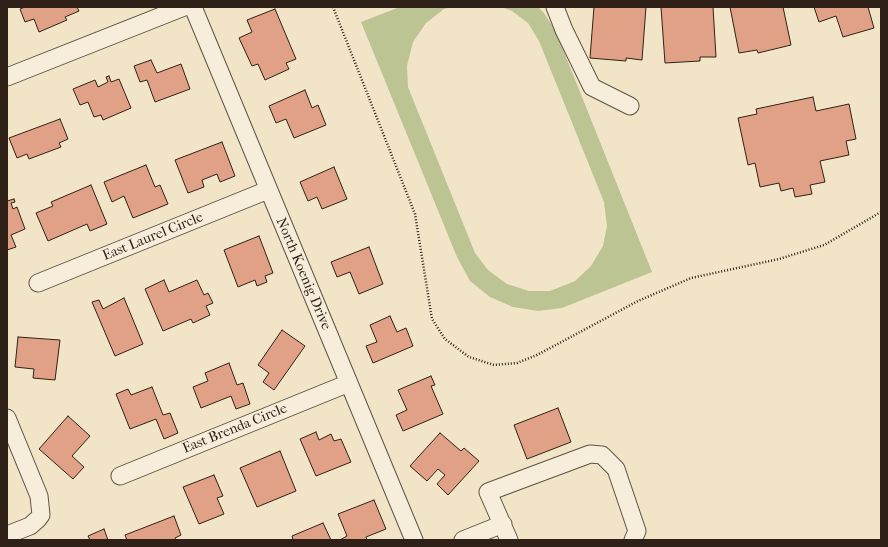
<!DOCTYPE html>
<html>
<head>
<meta charset="utf-8">
<style>
  body { margin:0 }
  #map { position:relative; width:888px; height:547px; overflow:hidden; background:#f2e4c7; font-family:"IM FELL French Canon",serif }
  canvas { display:block }
  .frame { position:absolute; inset:0; border:8px solid #2f2117; pointer-events:none }
</style>
</head>
<body>
<div id="map">
<canvas width="888" height="547"></canvas>
<div class="frame"></div>
</div>
<script>
const c = document.querySelector('canvas').getContext('2d');
c.lineJoin = 'round';
function fillPath(path, color) { c.fillStyle = color; c.fill(path, 'evenodd'); }
const poly = rows => new Path2D(rows.map(r => 'M' + r).join(''));
function trace(path, color, width, dash) { c.strokeStyle = color; c.lineWidth = width; c.lineCap = dash ? 'butt' : 'round'; c.setLineDash(dash || []); c.stroke(path); }
function label(font, color, halo, rows, align = 'center') {
  c.font = font + ' "IM FELL French Canon",serif'; c.lineWidth = 3; c.setLineDash([]); c.textBaseline = 'middle'; c.strokeStyle = halo; c.fillStyle = color; for (const [text, x, y, turn = 0] of rows) {
    c.save(); c.translate(x, y); c.rotate((+turn || 0) * Math.PI / 180); c.textAlign = isNaN(turn) ? turn : align; if (halo) c.strokeText(text, 0, 0); c.fillText(text, 0, 0); c.restore();
  }
}
const green = poly([
  [400,7,451,7,444,9,426,23,413,42,407,66,408,87,475,253,488,270,507,284,529,291,550,291,575,281,591,266,603,246,607,226,604,202,539,41,528,23,512,11,501,7,538,7,544,13,556,32,652,272,562,308,538,311,513,307,490,297,470,281,457,257,361,22]
]);
const building = poly([
  [25,7,77,7,79,11,65,17,67,20,39,32,34,19,25,22,20,9,25,7],
  [594,7,646,7,642,60,626,58,626,61,590,58,594,7],
  [661,7,713,7,716,57,700,57,700,61,665,63,661,7],
  [730,7,783,7,791,45,758,53,757,50,739,53,730,7],
  [814,7,868,7,874,28,843,37,836,16,819,22,814,7],
  [275,9,296,59,286,63,289,69,265,80,258,64,252,66,239,38,252,32,247,20,275,9],
  [151,60,157,73,181,64,190,89,155,102,147,80,140,82,134,66,151,60],
  [109,76,111,82,119,79,131,108,103,120,101,115,94,117,88,102,80,105,73,89,95,80,98,87,108,82,106,77,109,76],
  [305,90,312,108,318,105,326,125,294,138,286,119,276,123,269,106,305,90],
  [813,97,816,111,849,104,856,139,846,141,849,155,820,161,825,182,810,185,812,194,795,197,793,188,781,191,779,183,760,187,755,163,748,165,738,118,757,114,756,109,813,97],
  [60,119,68,139,59,143,61,147,29,159,27,154,17,158,9,138,60,119],
  [222,142,235,176,220,182,217,174,202,180,204,187,188,193,175,160,222,142],
  [146,165,155,187,160,185,168,204,133,218,124,196,112,202,104,182,146,165],
  [334,167,347,199,322,209,317,197,308,201,300,182,334,167],
  [91,185,107,224,90,231,87,224,48,241,36,213,53,206,51,202,91,185],
  [14,199,15,202,11,203,13,209,17,207,25,229,11,235,16,247,7,250,7,201,14,199],
  [259,236,273,273,265,276,267,282,257,286,255,280,238,287,224,250,259,236],
  [369,247,383,284,359,294,350,272,337,277,331,262,369,247],
  [164,280,169,292,197,280,204,295,208,293,213,303,206,306,210,315,193,323,191,319,163,331,145,289,164,280],
  [124,298,143,344,115,356,92,302,99,300,103,309,124,298],
  [390,316,397,332,406,328,413,346,373,363,366,346,377,342,370,325,390,316],
  [282,330,305,346,274,390,263,382,269,373,258,365,282,330],
  [18,337,60,340,55,380,33,378,34,369,15,367,18,337],
  [229,363,237,385,243,383,250,404,236,409,231,396,201,408,193,387,208,381,205,373,229,363],
  [431,376,435,385,431,386,443,414,403,431,396,415,407,410,398,390,431,376],
  [152,387,163,415,170,413,178,433,164,439,156,419,130,429,116,394,128,389,131,395,152,387],
  [558,408,571,442,527,459,514,425,558,408],
  [68,416,90,436,72,456,84,467,73,479,39,449,68,416],
  [316,432,319,440,331,434,334,441,341,439,351,462,316,476,300,439,316,432],
  [440,433,461,451,464,448,479,461,448,495,437,484,445,475,438,469,427,481,410,466,440,433],
  [280,451,296,491,257,507,240,468,280,451],
  [214,475,223,496,217,498,224,514,199,524,183,487,214,475],
  [374,500,386,529,366,537,367,540,340,540,347,536,338,514,374,500],
  [174,516,181,535,175,538,176,540,127,540,125,535,174,516],
  [323,523,331,540,293,540,292,536,323,523],
  [104,529,108,540,90,540,88,536,104,529]
]);
const path = poly([
  [333,7,415,214,432,319,445,339,469,357,494,365,517,363,537,355,638,301,691,278,779,259,824,245,881,212]
]);
const minor = poly([
  [193,7,414,540],
  [555,7,564,30,592,87,630,106],
  [7,77,184,7],
  [38,283,268,190],
  [7,418,39,496,41,515,38,519,30,526,7,535],
  [120,476,349,383],
  [463,540,503,524],
  [509,540,488,492,590,454,602,455,616,469,637,531,633,540]
]);
const streetNames = [
  ["East Laurel Circle",153,237,-22],
  ["North Koenig Drive",303,274,67],
  ["East Brenda Circle",235,429,-22]
];
fillPath(green, '#bcc494');
fillPath(building, '#e1a187');
trace(building, '#2f2117', 1);
trace(minor, '#605243', 19);
trace(path, '#2f2117', 2.5, [1, 2]);
trace(minor, '#f7eddb', 17);
label('14px', '#2f2117', '#f7eddb', streetNames);
</script>
</body>
</html>
